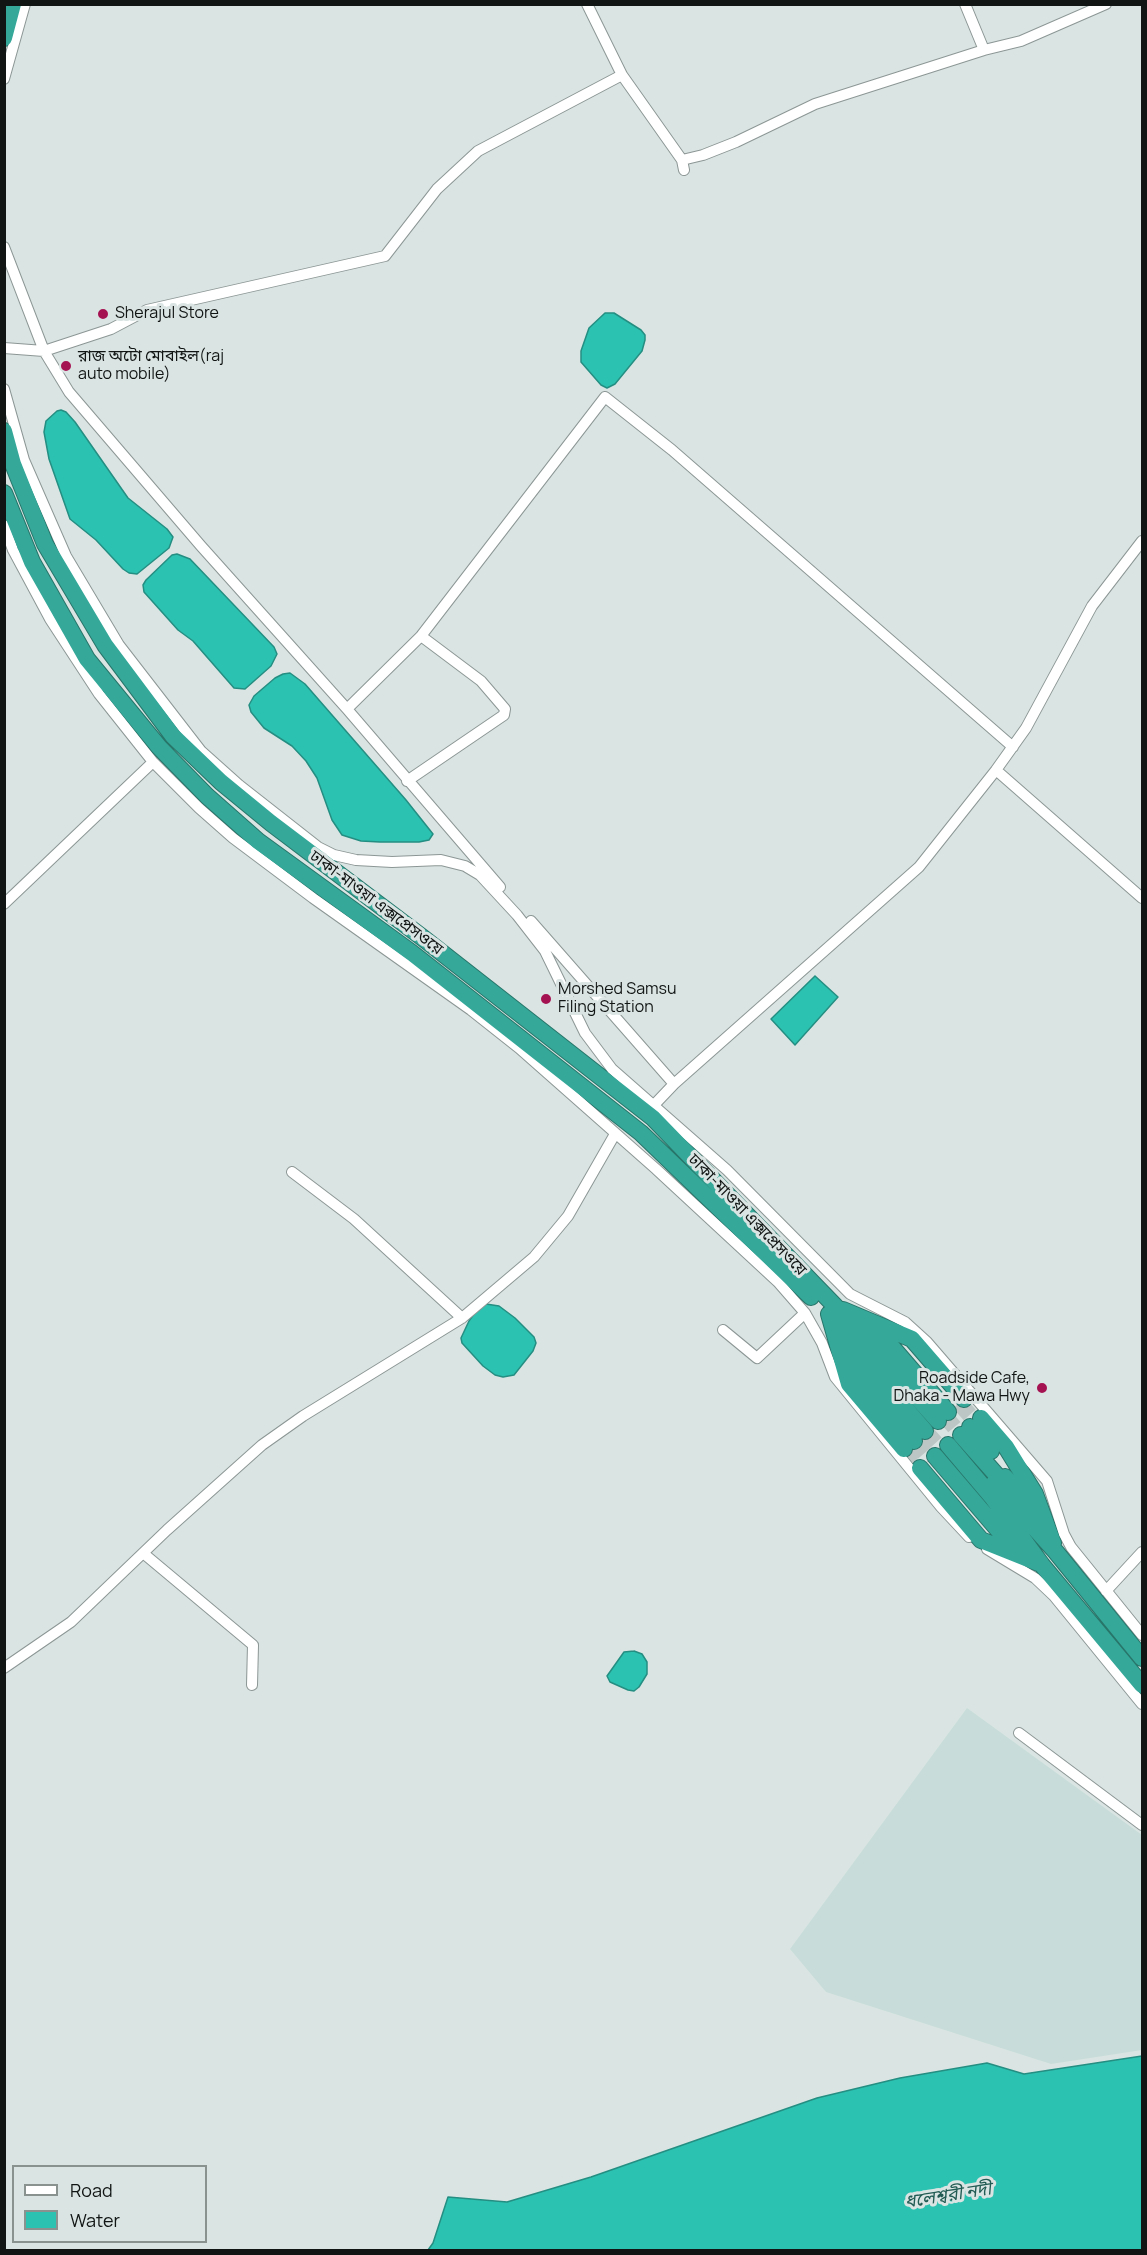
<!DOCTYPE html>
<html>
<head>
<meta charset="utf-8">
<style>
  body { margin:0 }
  #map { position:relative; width:1147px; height:2255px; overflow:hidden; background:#dae5e3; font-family:Manrope,sans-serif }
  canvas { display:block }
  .frame { position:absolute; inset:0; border:6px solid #111514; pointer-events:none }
  .legend { position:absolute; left:12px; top:2165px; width:195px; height:78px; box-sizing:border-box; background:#dae5e3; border:2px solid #8a9290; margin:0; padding:8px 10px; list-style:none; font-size:18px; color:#111514 }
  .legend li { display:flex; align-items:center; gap:12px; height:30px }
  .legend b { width:30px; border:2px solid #8a9290 }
</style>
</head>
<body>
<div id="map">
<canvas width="1147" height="2255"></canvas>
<div class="frame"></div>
<ul class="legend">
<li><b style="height:8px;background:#fff"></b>Road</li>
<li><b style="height:16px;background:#2cc2b1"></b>Water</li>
</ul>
</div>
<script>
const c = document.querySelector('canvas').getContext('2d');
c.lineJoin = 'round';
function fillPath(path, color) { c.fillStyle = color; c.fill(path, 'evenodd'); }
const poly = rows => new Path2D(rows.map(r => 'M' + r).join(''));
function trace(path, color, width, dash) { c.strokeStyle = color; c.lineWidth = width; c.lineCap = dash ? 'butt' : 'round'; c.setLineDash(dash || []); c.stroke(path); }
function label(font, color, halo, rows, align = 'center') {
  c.font = font + ' Manrope,"Noto Sans Bengali",sans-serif'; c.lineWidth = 6; c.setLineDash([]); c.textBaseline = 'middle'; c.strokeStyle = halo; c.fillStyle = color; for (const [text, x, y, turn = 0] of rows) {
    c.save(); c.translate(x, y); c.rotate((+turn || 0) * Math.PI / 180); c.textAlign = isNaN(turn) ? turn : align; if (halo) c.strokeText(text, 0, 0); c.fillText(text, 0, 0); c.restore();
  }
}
const built = poly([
  [967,1708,1142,1835,1142,2050,1051,2064,826,1992,790,1949]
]);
const water = poly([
  [605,313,614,313,641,330,645,335,645,340,642,351,615,384,607,388,601,385,581,362,581,351,589,328,605,313],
  [61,410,66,412,75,422,128,498,167,529,173,537,169,548,137,574,129,573,123,569,96,540,70,519,49,459,44,432,46,421,57,411,61,410],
  [177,554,190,559,274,647,277,654,271,666,245,689,234,688,193,641,178,630,144,592,143,585,146,580,172,555,177,554],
  [290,673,305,684,406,800,433,834,429,840,419,842,380,842,361,841,342,835,332,820,317,778,306,761,292,746,264,728,251,712,249,705,254,696,275,678,283,674,290,673],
  [815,976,838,997,795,1045,771,1019,815,976],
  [486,1304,499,1306,515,1318,534,1337,536,1343,533,1351,514,1375,503,1377,495,1375,483,1366,462,1343,461,1338,469,1321,478,1308,486,1304],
  [634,1651,642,1654,647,1662,647,1674,639,1687,634,1691,628,1690,610,1682,607,1676,624,1652,634,1651],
  [1142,2056,1142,2250,428,2250,433,2243,448,2197,507,2202,591,2177,817,2098,900,2078,987,2063,1024,2074,1142,2056]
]);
const highwayTunnel = poly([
  [959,1403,976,1422],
  [944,1415,961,1435],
  [925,1431,942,1450],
  [914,1441,930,1460],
  [904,1449,920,1468]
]);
const minor = poly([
  [587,4,622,75,682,160,684,170],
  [965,4,984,50],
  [4,79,25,4],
  [682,160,703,155,736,142,815,104,984,50,1021,41,1106,4],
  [4,247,44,351,69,392,201,546,347,709,500,887],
  [4,348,44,351,111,329,147,310,385,256,437,189,478,151,622,75],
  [4,389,24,460,66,556,119,645,201,751,239,785,318,847,334,855,356,860,392,862,441,860,465,866,480,875,517,915,545,951,585,1033,612,1069,727,1170,850,1294,905,1322,927,1342,1047,1481,1064,1534,1071,1547,1142,1635],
  [4,525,13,550,50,619,99,694,153,762,199,808,233,838,313,898,471,1010,519,1048,656,1169,778,1282,805,1313,822,1343,835,1377,941,1507,969,1537],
  [421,636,605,397,672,450,1013,747],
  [347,709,421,636,481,681,505,709,504,715,407,781],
  [996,770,1142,898],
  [4,904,153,762],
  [531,921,674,1084,654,1105],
  [674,1084,919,867,996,770,1026,728,1092,606,1142,541],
  [292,1172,354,1219,462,1318],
  [723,1330,757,1358,805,1313],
  [987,1549,1035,1578,1054,1596,1142,1704],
  [143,1553,253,1645,252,1685],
  [1106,1591,1142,1552],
  [4,1668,71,1622,167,1530,262,1445,303,1416,462,1318,534,1257,568,1216,615,1134],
  [1019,1733,1142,1825]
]);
const highway = poly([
  [4,38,13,4],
  [4,431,13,464,45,544,105,645,173,736,221,782,271,823,423,938,653,1118,836,1307,938,1421],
  [4,493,32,562,87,659,159,747,207,796,258,841,412,953,641,1133,811,1297],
  [843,1310,912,1339,964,1399],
  [829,1314,849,1384,904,1449],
  [872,1324,948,1412],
  [837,1330,925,1431],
  [846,1361,914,1441],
  [981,1418,1006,1447,1035,1494,1053,1543],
  [970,1427,991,1451],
  [961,1435,1008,1488],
  [948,1445,992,1497,1042,1565,1142,1685],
  [935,1456,1017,1552],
  [920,1468,981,1540,1041,1564],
  [1005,1477,1039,1517],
  [994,1483,1056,1552,1142,1658]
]);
const markers = [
  [103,314,6,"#a51252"],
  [66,366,6,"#a51252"],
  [546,999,6,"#a51252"],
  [1042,1388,6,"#a51252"]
];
const poiNames = [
  ["Sherajul Store",115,314],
  ["রাজ অটো মোবাইল(raj",78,357],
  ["auto mobile)",78,375],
  ["Morshed Samsu",558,990],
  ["Filing Station",558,1008],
  ["Roadside Cafe,",1030,1379,"right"],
  ["Dhaka - Mawa Hwy",1030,1397,"right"]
];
const streetNames = [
  ["ঢাকা-মাওয়া এক্সপ্রেসওয়ে",376,903,37],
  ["ঢাকা-মাওয়া এক্সপ্রেসওয়ে",747,1215,46]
];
const waterNames = [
  ["ধলেশ্বরী নদী",948,2196,-9]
];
fillPath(built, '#c8ddd9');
fillPath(water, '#2cc2b1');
trace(water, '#248e82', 1.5);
trace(highwayTunnel, '#bcc6c4', 16, [16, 8]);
trace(minor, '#8c9795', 12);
trace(highway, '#28756a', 18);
trace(minor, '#fff', 10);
trace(highway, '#35a899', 16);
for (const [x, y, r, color] of markers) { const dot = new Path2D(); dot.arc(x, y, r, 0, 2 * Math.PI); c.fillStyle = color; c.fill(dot); trace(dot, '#dae5e3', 2); }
label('16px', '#111514', '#dae5e3', poiNames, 'left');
label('16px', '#111514', '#dae5e3', streetNames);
label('italic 18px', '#215b53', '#dae5e3', waterNames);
</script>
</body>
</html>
